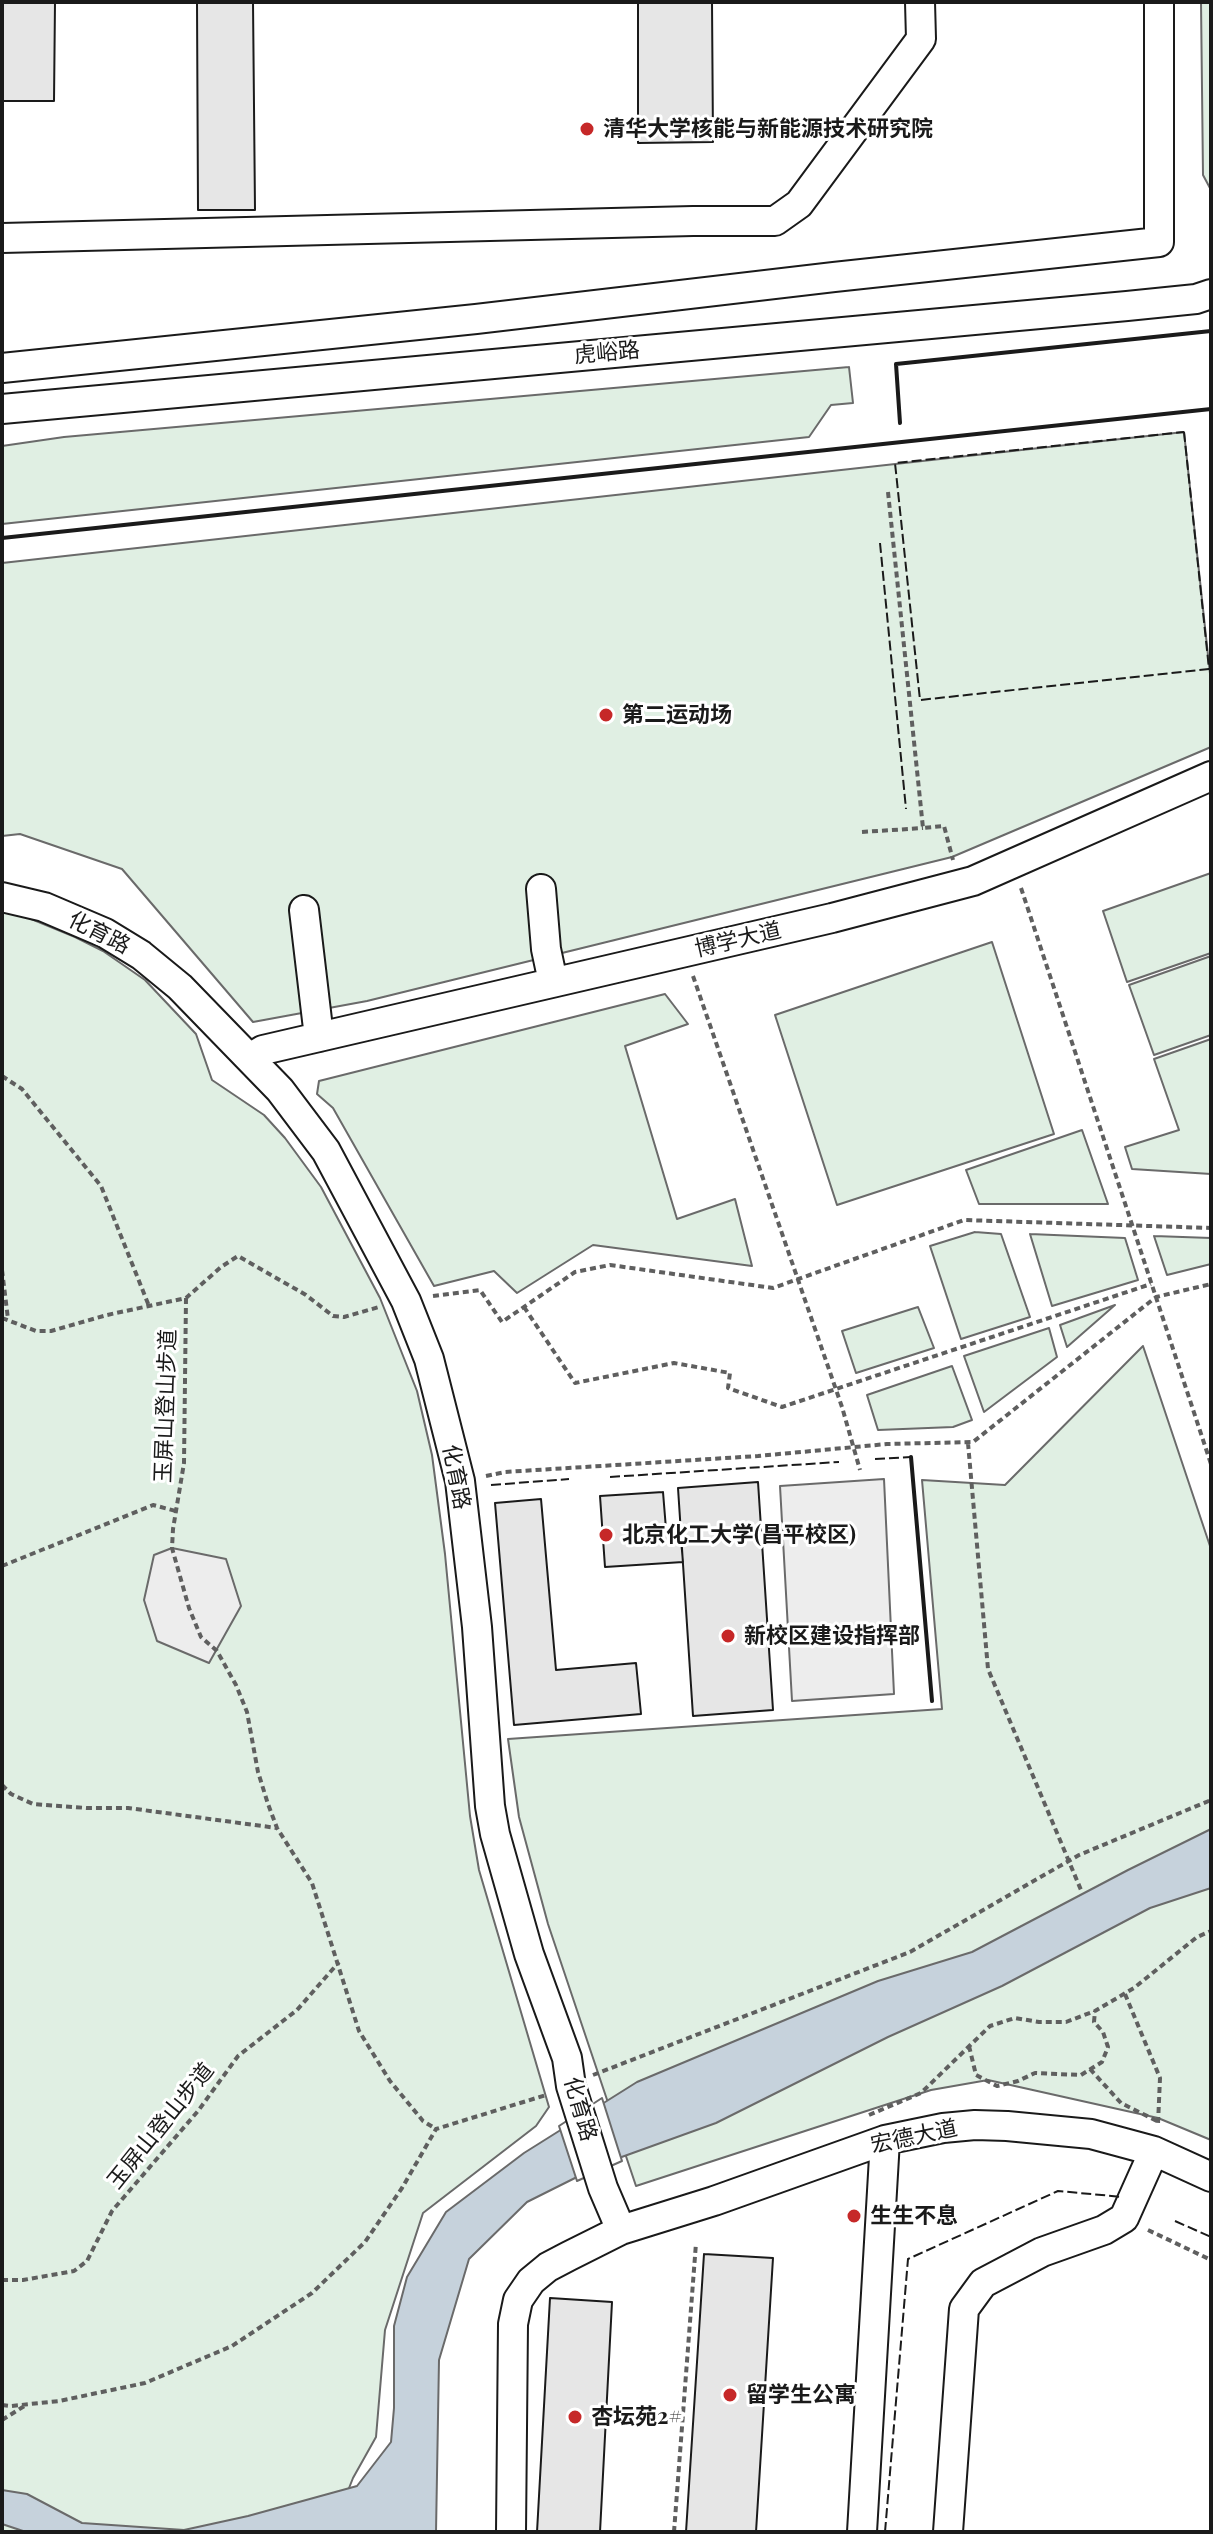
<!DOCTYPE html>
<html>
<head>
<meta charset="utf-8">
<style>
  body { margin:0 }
  #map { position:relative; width:1213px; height:2534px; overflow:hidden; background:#fff; font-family:"Playfair Display",serif }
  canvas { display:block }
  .frame { position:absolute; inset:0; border:4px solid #1a1a1a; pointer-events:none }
</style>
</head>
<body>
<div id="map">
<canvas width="1213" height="2534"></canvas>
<div class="frame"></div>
</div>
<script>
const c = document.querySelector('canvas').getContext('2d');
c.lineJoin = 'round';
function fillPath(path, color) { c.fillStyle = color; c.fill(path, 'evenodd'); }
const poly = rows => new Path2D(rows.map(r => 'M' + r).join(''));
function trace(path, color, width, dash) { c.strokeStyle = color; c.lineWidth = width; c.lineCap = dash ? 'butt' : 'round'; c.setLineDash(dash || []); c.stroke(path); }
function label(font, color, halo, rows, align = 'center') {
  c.font = font + ' "Playfair Display","Noto Sans SC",serif'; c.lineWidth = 6; c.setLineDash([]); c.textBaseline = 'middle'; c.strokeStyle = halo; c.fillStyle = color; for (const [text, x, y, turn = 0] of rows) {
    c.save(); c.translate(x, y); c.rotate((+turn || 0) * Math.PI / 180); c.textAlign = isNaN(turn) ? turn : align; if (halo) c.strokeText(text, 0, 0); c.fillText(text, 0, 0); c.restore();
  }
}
const green = poly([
  [1201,2,1211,2,1211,190,1203,175,1201,2],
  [849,367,853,403,831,405,809,437,2,524,2,446,64,437,849,367],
  [1184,432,1211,683,1211,747,952,857,367,1001,253,1022,122,869,20,834,2,836,2,563,1184,432],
  [1211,873,1211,953,1127,982,1103,911,1211,873],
  [2,912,24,916,75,937,103,951,145,980,196,1034,212,1080,264,1115,285,1138,321,1187,380,1298,417,1391,432,1455,445,1554,470,1816,479,1870,549,2107,536,2126,423,2213,385,2330,376,2437,353,2478,332,2531,328,2532,2,2532,2,912],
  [992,942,1054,1134,837,1205,775,1015,992,942],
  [1211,956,1211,1035,1154,1055,1129,985,1211,956],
  [665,994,688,1024,625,1046,677,1219,735,1199,752,1266,593,1245,517,1293,494,1271,434,1286,333,1108,317,1094,319,1081,665,994],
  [1211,1039,1211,1174,1132,1169,1125,1147,1179,1130,1154,1059,1211,1039],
  [1082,1130,1108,1204,979,1204,966,1170,1082,1130],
  [975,1232,1001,1234,1030,1317,961,1339,930,1246,975,1232],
  [1030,1234,1125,1238,1138,1280,1052,1306,1030,1234],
  [1154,1236,1211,1238,1211,1264,1167,1275,1154,1236],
  [1115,1305,1067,1347,1060,1325,1115,1305],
  [918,1307,934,1348,856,1373,842,1331,918,1307],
  [1049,1328,1057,1357,984,1412,964,1356,1049,1328],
  [1143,1346,1211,1549,1211,2140,1158,2118,988,2080,931,2090,636,2186,548,1924,519,1817,508,1739,942,1709,922,1480,1005,1485,1143,1346],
  [952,1366,972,1420,953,1427,878,1430,867,1395,952,1366]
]);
const parking = poly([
  [884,1479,894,1694,792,1701,780,1486,884,1479],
  [172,1548,226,1559,241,1606,209,1663,157,1641,144,1600,154,1555,172,1548]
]);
const water = poly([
  [1211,1829,1211,1888,1150,1908,1002,1986,888,2037,716,2123,605,2163,527,2202,469,2259,439,2360,436,2532,26,2532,2,2524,2,2490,27,2494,82,2523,184,2530,248,2516,357,2486,391,2442,394,2408,394,2326,407,2277,446,2212,524,2153,637,2082,878,1981,972,1952,1128,1870,1211,1829]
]);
const pier = poly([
  [602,2098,622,2161,577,2181,559,2126,602,2098]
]);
const building = poly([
  [2,2,55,2,54,101,2,101,2,2],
  [197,2,253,2,255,210,198,210,197,2],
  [638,2,712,2,713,142,638,143,638,2],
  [758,1482,773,1710,693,1716,678,1488,758,1482],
  [663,1492,666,1529,680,1529,683,1562,605,1567,600,1496,663,1492],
  [541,1499,556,1670,636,1663,641,1714,514,1725,495,1503,541,1499],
  [704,2254,773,2258,756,2532,686,2532,704,2254],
  [550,2298,612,2302,600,2532,537,2532,550,2298]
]);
const path = poly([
  [888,492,923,828,944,826,953,860],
  [862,832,923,828],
  [1021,888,1211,1464],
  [693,976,842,1407,860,1470],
  [2,1076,22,1089,101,1186,149,1306],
  [2,1270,8,1319],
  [433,1296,480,1290,502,1322,575,1272,610,1265,773,1288,964,1220,1211,1228],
  [186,1298,184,1463,173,1529,172,1548,189,1608,201,1637,217,1651,236,1685,247,1712,258,1772,268,1804,277,1828,312,1883,359,2031,390,2081,423,2121,436,2129],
  [524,1307,575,1383,674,1363,730,1373,728,1388,782,1407,1151,1284],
  [2,1318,36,1331,51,1331,107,1315,186,1298,221,1267,238,1256,306,1295,333,1316,344,1317,379,1307],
  [968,1443,988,1669,1081,1890],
  [486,1476,505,1472,758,1456,887,1444,973,1442,1156,1297,1211,1284],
  [2,1566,153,1505,176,1511],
  [2,1785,11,1794,33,1804,87,1808,128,1808,277,1828],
  [1125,1994,1160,2078,1158,2124],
  [969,2046,976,2075,997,2086,1018,2081,1035,2073,1081,2075,1102,2062,1108,2047,1103,2032,1094,2022,1095,2011],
  [1090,2069,1121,2103,1157,2121],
  [593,2075,910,1952,1079,1855,1211,1800],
  [869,2115,921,2093,990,2026,1015,2018,1039,2022,1066,2022,1095,2011,1134,1988,1197,1937,1211,1931],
  [1148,2230,1211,2260],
  [2,2280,23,2280,74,2271,87,2261,112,2211,198,2111,238,2056,297,2010,339,1962],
  [2,2405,11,2406,59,2401,145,2383,232,2346,312,2293,365,2242,402,2188,436,2129,546,2095],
  [2,2420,26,2405],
  [674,2532,696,2243]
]);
const minor = poly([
  [2,238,693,221,775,221,799,204,921,39,920,2],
  [2,368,476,319,834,277,1159,242,1159,2],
  [2,409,1127,306,1196,299,1211,294],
  [541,889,546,949,553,982],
  [2,897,44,907,105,933,141,955,180,987,280,1090,326,1151,406,1301,429,1359,460,1481,477,1627,490,1806,495,1834,529,1954,567,2058,571,2086,603,2188,621,2230],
  [304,910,319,1037],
  [250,1058,263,1050,832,918,973,881,1211,776],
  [511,2532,513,2324,518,2300,531,2281,548,2267,569,2256,621,2230,714,2201,885,2140,943,2128,975,2125,1007,2126,1091,2134,1154,2151,1211,2177],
  [862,2532,885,2140],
  [948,2532,964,2309,983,2283,1042,2252,1104,2230,1124,2218,1154,2151]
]);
const fence = poly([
  [1184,432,1209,669,920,700,895,463,1184,432],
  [880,543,906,809],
  [875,1459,911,1457],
  [610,1477,839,1462],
  [491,1485,569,1479],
  [1175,2221,1211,2237],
  [885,2532,908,2259,1058,2191,1123,2197]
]);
const wall = poly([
  [900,423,896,364,1211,331],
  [2,538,1211,409],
  [911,1457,932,1701]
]);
const markers = [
  [587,129,8,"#c62828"],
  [606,715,8,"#c62828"],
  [606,1535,8,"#c62828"],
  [728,1636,8,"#c62828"],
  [854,2216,8,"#c62828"],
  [730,2395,8,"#c62828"],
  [575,2417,8,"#c62828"]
];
const poiNames = [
  ["清华大学核能与新能源技术研究院",603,129],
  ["第二运动场",622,715],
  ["北京化工大学(昌平校区)",622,1535],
  ["新校区建设指挥部",744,1636],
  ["生生不息",870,2216],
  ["留学生公寓",746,2395],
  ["杏坛苑2#",591,2417]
];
const streetNames = [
  ["虎峪路",607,353,-5],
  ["化育路",99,933,27],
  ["博学大道",738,940,-13],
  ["玉屏山登山步道",166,1406,-88],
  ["化育路",456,1477,79],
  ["化育路",580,2109,74],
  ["玉屏山登山步道",161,2126,-51],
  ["宏德大道",914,2137,-12]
];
fillPath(green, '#e0efe3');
trace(green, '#6a6a6a', 2);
fillPath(parking, '#ededed');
trace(parking, '#6a6a6a', 2);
fillPath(water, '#c6d2dc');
trace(water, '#6a6a6a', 2);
fillPath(pier, '#fff');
trace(pier, '#6a6a6a', 2);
fillPath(building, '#e6e6e6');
trace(building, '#1a1a1a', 2);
trace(minor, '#1a1a1a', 32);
trace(path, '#5f5f5f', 4, [6, 4]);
trace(minor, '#fff', 28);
trace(fence, '#1a1a1a', 2, [10, 4]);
trace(wall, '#1a1a1a', 4);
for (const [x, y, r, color] of markers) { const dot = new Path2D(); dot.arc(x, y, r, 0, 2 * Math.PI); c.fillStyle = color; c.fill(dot); trace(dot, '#fff', 3); }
label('bold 22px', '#1a1a1a', '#fff', poiNames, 'left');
label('22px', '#1a1a1a', '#fff', streetNames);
</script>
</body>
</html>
